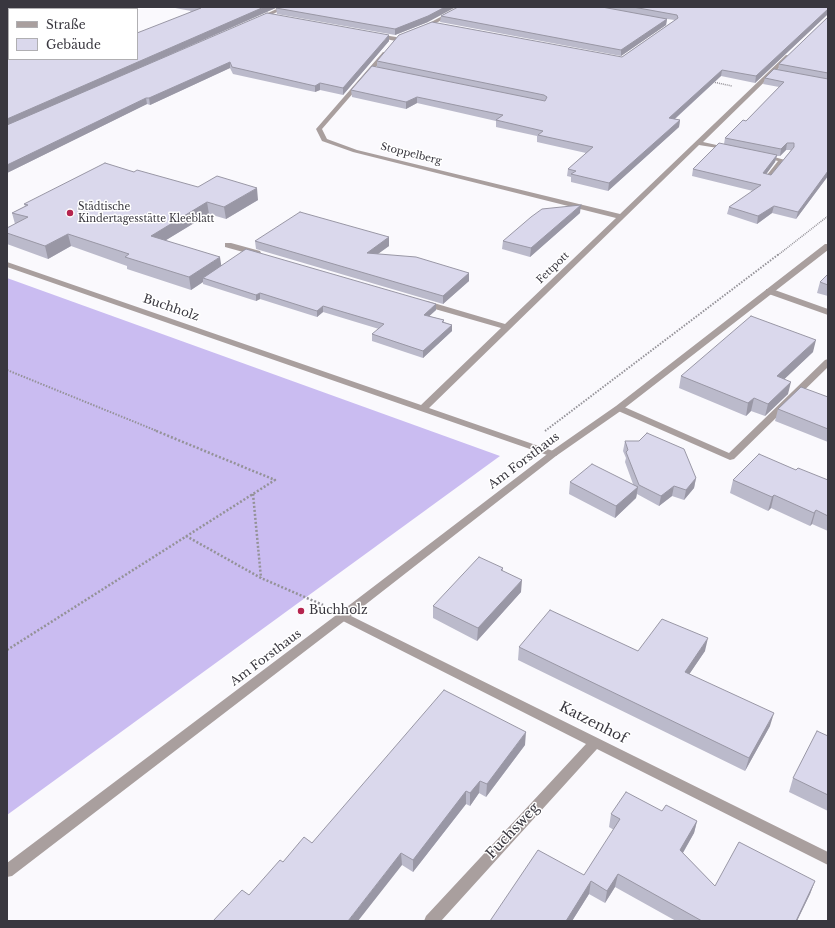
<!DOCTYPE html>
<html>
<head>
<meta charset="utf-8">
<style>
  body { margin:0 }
  #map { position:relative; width:835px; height:928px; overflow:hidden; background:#faf9fd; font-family:"Libre Baskerville",serif }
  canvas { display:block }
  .frame { position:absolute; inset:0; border:8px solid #39373f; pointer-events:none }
  .legend { position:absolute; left:8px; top:8px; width:130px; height:52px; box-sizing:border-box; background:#fff; border:1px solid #b0afb2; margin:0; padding:5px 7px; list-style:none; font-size:12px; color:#39373f }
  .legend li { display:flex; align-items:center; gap:8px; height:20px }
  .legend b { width:20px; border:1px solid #b0afb2 }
</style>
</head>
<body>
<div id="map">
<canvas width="835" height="928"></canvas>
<div class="frame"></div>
<ul class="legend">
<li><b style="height:5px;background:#a99f9e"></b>Straße</li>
<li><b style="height:11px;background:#dad8ec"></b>Gebäude</li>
</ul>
</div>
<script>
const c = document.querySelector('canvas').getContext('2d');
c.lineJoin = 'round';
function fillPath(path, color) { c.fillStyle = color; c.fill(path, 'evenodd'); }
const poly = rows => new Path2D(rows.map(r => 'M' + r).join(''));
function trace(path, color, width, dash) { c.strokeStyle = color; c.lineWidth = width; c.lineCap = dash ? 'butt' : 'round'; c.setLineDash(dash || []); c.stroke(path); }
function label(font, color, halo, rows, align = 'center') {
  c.font = font + ' "Libre Baskerville",serif'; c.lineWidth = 3; c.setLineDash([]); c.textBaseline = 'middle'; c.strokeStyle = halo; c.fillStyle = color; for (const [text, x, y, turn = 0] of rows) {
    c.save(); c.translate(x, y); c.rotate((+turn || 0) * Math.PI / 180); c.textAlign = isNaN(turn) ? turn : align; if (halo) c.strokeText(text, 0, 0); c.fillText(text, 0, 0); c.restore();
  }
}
const forest = poly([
  [7,278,500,456,7,815]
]);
const pathFar2 = poly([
  [713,82,732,86],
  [778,255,828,216]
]);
const pathFar1 = poly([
  [7,370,157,431],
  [545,431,779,254]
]);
const path = poly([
  [253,494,261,578],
  [186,536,261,578,323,605],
  [7,650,275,480,154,430]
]);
const service = poly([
  [766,289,772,289,828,309,828,315,766,293,766,289],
  [828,359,828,367,734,459,730,460,616,410,614,408,619,405,622,406,729,453,825,360,828,359]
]);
const minor = poly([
  [281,7,288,7,262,19,257,18,281,7],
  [459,7,466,7,425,29,420,28,459,7],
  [7,22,9,23,9,27,7,26,7,22],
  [377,34,396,37,399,39,396,41,375,37,375,35,377,34],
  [383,52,388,53,322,129,327,139,357,150,620,214,786,55,791,56,703,142,730,148,730,150,699,145,429,408,556,452,558,454,556,456,550,456,7,267,7,262,421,405,501,328,421,305,420,303,421,301,427,301,505,324,616,218,353,152,322,141,316,129,383,52],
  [763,154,785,160,768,181,766,182,763,180,778,161,761,157,761,155,763,154],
  [225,243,231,243,260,251,261,253,257,255,254,255,225,247,225,243],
  [343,612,828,852,828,865,597,749,441,921,424,921,426,916,586,744,339,619,337,616,339,613,343,612]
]);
const tertiary = poly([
  [825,244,828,244,828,250,622,410,556,456,347,619,12,876,7,877,7,863,339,613,550,452,616,406,825,244]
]);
const wall = poly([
  [170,7,278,7,174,53,389,41,343,95,320,90,315,92,233,74,230,68,150,105,147,104,7,173,7,25,137,59,191,11],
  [458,7,828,7,828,14,755,83,721,76,675,119,680,120,679,127,608,191,571,182,571,177,567,176,568,169,586,153,537,142,537,136,496,127,496,121,417,103,406,109,352,97,351,90,377,67,377,61,622,57,675,20,667,19,666,25,621,56,440,22,441,16],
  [276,8,428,22,395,35,277,14],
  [828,17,828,176,796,219,772,213,757,224,727,214,729,207,753,191,692,176,693,169,724,144,725,138,746,121,779,87,763,84,765,78,778,70,779,64],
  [786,150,791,150,771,175,766,174,775,162,777,156,780,156],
  [198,187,258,200,226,219,209,214,166,240,221,265,436,310,429,316,444,320,444,322,452,325,452,331,423,358,372,341,372,334,379,329,323,312,317,317,260,299,256,301,203,284,203,282,191,290,127,269,127,266,71,246,48,259,7,244,7,228,15,224,12,213,25,206,24,204],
  [580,213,530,257,502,249,503,241],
  [389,237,389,246,377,254,469,273,469,281,443,304,256,249,255,241],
  [828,274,828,296,817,293,820,282],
  [813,352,784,379,788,394,765,416,751,411,746,416,679,388,681,376],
  [828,397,828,442,775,421,778,409],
  [625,441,696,478,694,488,684,500,672,496,659,506,637,494,636,498,615,518,569,494,570,482,633,484,625,462,626,458,623,451],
  [796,470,828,480,828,531,812,524,810,526,771,508,768,511,730,493,733,480],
  [503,568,503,571,521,592,477,641,433,618,433,606],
  [519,647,638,651,705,651,689,674,770,726,745,771,518,660],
  [828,736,828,811,789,792,793,778],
  [525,745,486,797,479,793,470,806,466,804,413,872,402,865,249,895,283,862,312,843],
  [662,811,697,821,694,833,683,853,715,886,815,881,810,894,797,921,676,921,615,887,605,903,589,894,572,921,490,921,584,875,614,830,609,827,611,814]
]);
const shadedWall = poly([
  [264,7,278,7,7,126,7,119],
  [445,7,456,7,428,22,395,35,395,29],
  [828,9,828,14,755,83,756,76],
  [667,19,666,25,621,56,621,50],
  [389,35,389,41,343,95,343,88],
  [230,62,230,68,150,105,149,98],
  [722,70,721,76,669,124,669,118],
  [320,83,320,90,315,92,315,86],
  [417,97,417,103,406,109,406,102],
  [146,98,147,104,7,173,7,165],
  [680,120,679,127,608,191,609,183],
  [787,143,786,150,780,156,781,149],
  [777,155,775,162,762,180,763,173],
  [828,171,828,176,796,219,798,212],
  [257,188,258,200,226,219,224,207],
  [207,202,209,214,153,248,151,236],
  [581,205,580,213,530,257,531,248],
  [774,206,772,213,757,224,758,216],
  [68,234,71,246,48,259,45,246],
  [389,237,389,246,367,262,367,253],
  [220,257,222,270,203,278,203,282,191,290,189,277],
  [469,273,469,281,443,304,443,296],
  [260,293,260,299,256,301,256,295],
  [436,304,436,310,424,321,424,315],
  [323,306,323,312,317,317,317,311],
  [452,325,452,331,423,358,423,351],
  [816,340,813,352,774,389,777,376],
  [791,382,788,394,765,416,768,404],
  [754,398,751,411,746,416,748,403],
  [696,478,694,488,684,500,686,490],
  [674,486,672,496,659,506,661,496],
  [638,487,636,498,615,518,616,506],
  [774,495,771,508,768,511,772,497],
  [816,510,812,524,810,526,814,513],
  [522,580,521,592,477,641,478,628],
  [708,638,705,651,682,685,685,672],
  [774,713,770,726,745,771,749,758],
  [526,732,525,745,486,797,487,784],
  [480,781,479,793,470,806,470,793],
  [466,791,466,804,413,872,413,860],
  [697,821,694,833,677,863,680,850],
  [401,853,402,865,358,921,348,921],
  [618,874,615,887,605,903,607,891],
  [591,881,589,894,572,921,566,921],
  [815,881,810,894,797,921,796,921]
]);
const building = poly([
  [197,7,264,7,7,119,7,25,9,26,9,59,137,59,137,33,201,8,197,7],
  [279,7,445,7,428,16,395,29,276,8,279,7],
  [458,7,602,7,667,19,621,50,441,16,458,7],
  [633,7,828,7,828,9,756,76,722,70,669,118,680,120,609,183,571,174,576,171,568,169,593,147,538,135,543,131,496,120,503,115,417,97,406,102,351,90,372,66,545,101,547,97,544,95,377,61,399,35,432,22,622,57,678,18,677,15,633,7],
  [267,13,389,35,343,88,320,83,315,86,232,67,230,62,149,98,146,98,7,165,7,125,267,13],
  [828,17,828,73,779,64,828,17],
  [774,69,828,79,828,171,798,212,774,206,758,216,729,207,761,185,693,169,719,143,777,155,763,173,771,175,794,147,794,143,787,143,781,149,725,138,743,120,746,121,784,82,765,78,774,69],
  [105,163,134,172,137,170,198,187,217,176,257,188,224,207,207,202,151,236,220,257,189,277,125,257,129,254,68,234,45,246,7,233,7,228,28,217,12,213,28,205,24,204,105,163],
  [581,205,531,248,503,241,531,217,542,209,581,205],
  [300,212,389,237,367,253,416,257,469,273,443,296,255,241,300,212],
  [246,249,436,304,424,315,444,320,442,322,452,325,423,351,372,334,384,324,323,306,317,311,260,293,256,295,203,278,246,249],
  [828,274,828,285,820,282,828,274],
  [751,316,816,340,777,376,791,382,768,404,754,398,748,403,681,376,751,316],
  [801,387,828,397,828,429,778,409,801,387],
  [647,433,684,449,696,478,686,490,674,486,661,496,639,485,626,452,628,450,625,441,639,441,647,433],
  [759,454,796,470,798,468,828,480,828,516,816,510,814,513,774,495,772,497,733,480,759,454],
  [592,464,638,487,616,506,570,482,592,464],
  [479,557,503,568,501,570,522,580,478,628,433,606,479,557],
  [550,610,638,651,662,619,708,638,685,672,774,713,749,758,519,647,550,610],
  [444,690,526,732,487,784,480,781,470,793,466,791,413,860,401,853,348,921,213,921,242,890,249,895,280,860,283,862,304,837,312,843,444,690],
  [817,731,828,736,828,795,793,778,817,731],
  [626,792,662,811,666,805,697,821,680,850,715,886,739,842,815,881,796,921,702,921,618,874,607,891,591,881,566,921,490,921,538,850,584,875,620,819,611,814,626,792]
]);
const markers = [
  [70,213,4,"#b5244e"],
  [301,611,4,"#b5244e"]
];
const farStreetnames = [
  ["Stoppelberg",411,154,14],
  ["Fettpott",553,268,-44]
];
const farPoinames = [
  ["Städtische",78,207],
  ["Kindertagesstätte Kleeblatt",78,219]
];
const streetNames = [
  ["Buchholz",171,308,19],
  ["Am Forsthaus",524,461,-37],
  ["Am Forsthaus",266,658,-37]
];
const poiNames = [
  ["Buchholz",309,611]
];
const nearStreetnames = [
  ["Katzenhof",593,723,27],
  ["Fuchsweg",513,831,-47]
];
fillPath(forest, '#cabcf1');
trace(pathFar2, '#949298', 1.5, [1, 1]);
trace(pathFar1, '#949298', 2, [1.5, 1.5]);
trace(path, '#949298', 2.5, [2, 2]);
fillPath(service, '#a99f9e');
fillPath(minor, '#a99f9e');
fillPath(tertiary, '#a99f9e');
fillPath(wall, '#bbbacb');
fillPath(shadedWall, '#9997a5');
fillPath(building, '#dad8ec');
trace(building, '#9997a5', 1);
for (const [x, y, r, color] of markers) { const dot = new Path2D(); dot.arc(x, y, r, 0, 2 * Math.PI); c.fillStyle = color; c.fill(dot); trace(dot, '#fff', 1.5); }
label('10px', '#39373f', '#fff', farStreetnames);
label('10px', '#39373f', '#fff', farPoinames, 'left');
label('12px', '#39373f', '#fff', streetNames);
label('12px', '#39373f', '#fff', poiNames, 'left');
label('14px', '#39373f', '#fff', nearStreetnames);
</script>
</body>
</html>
